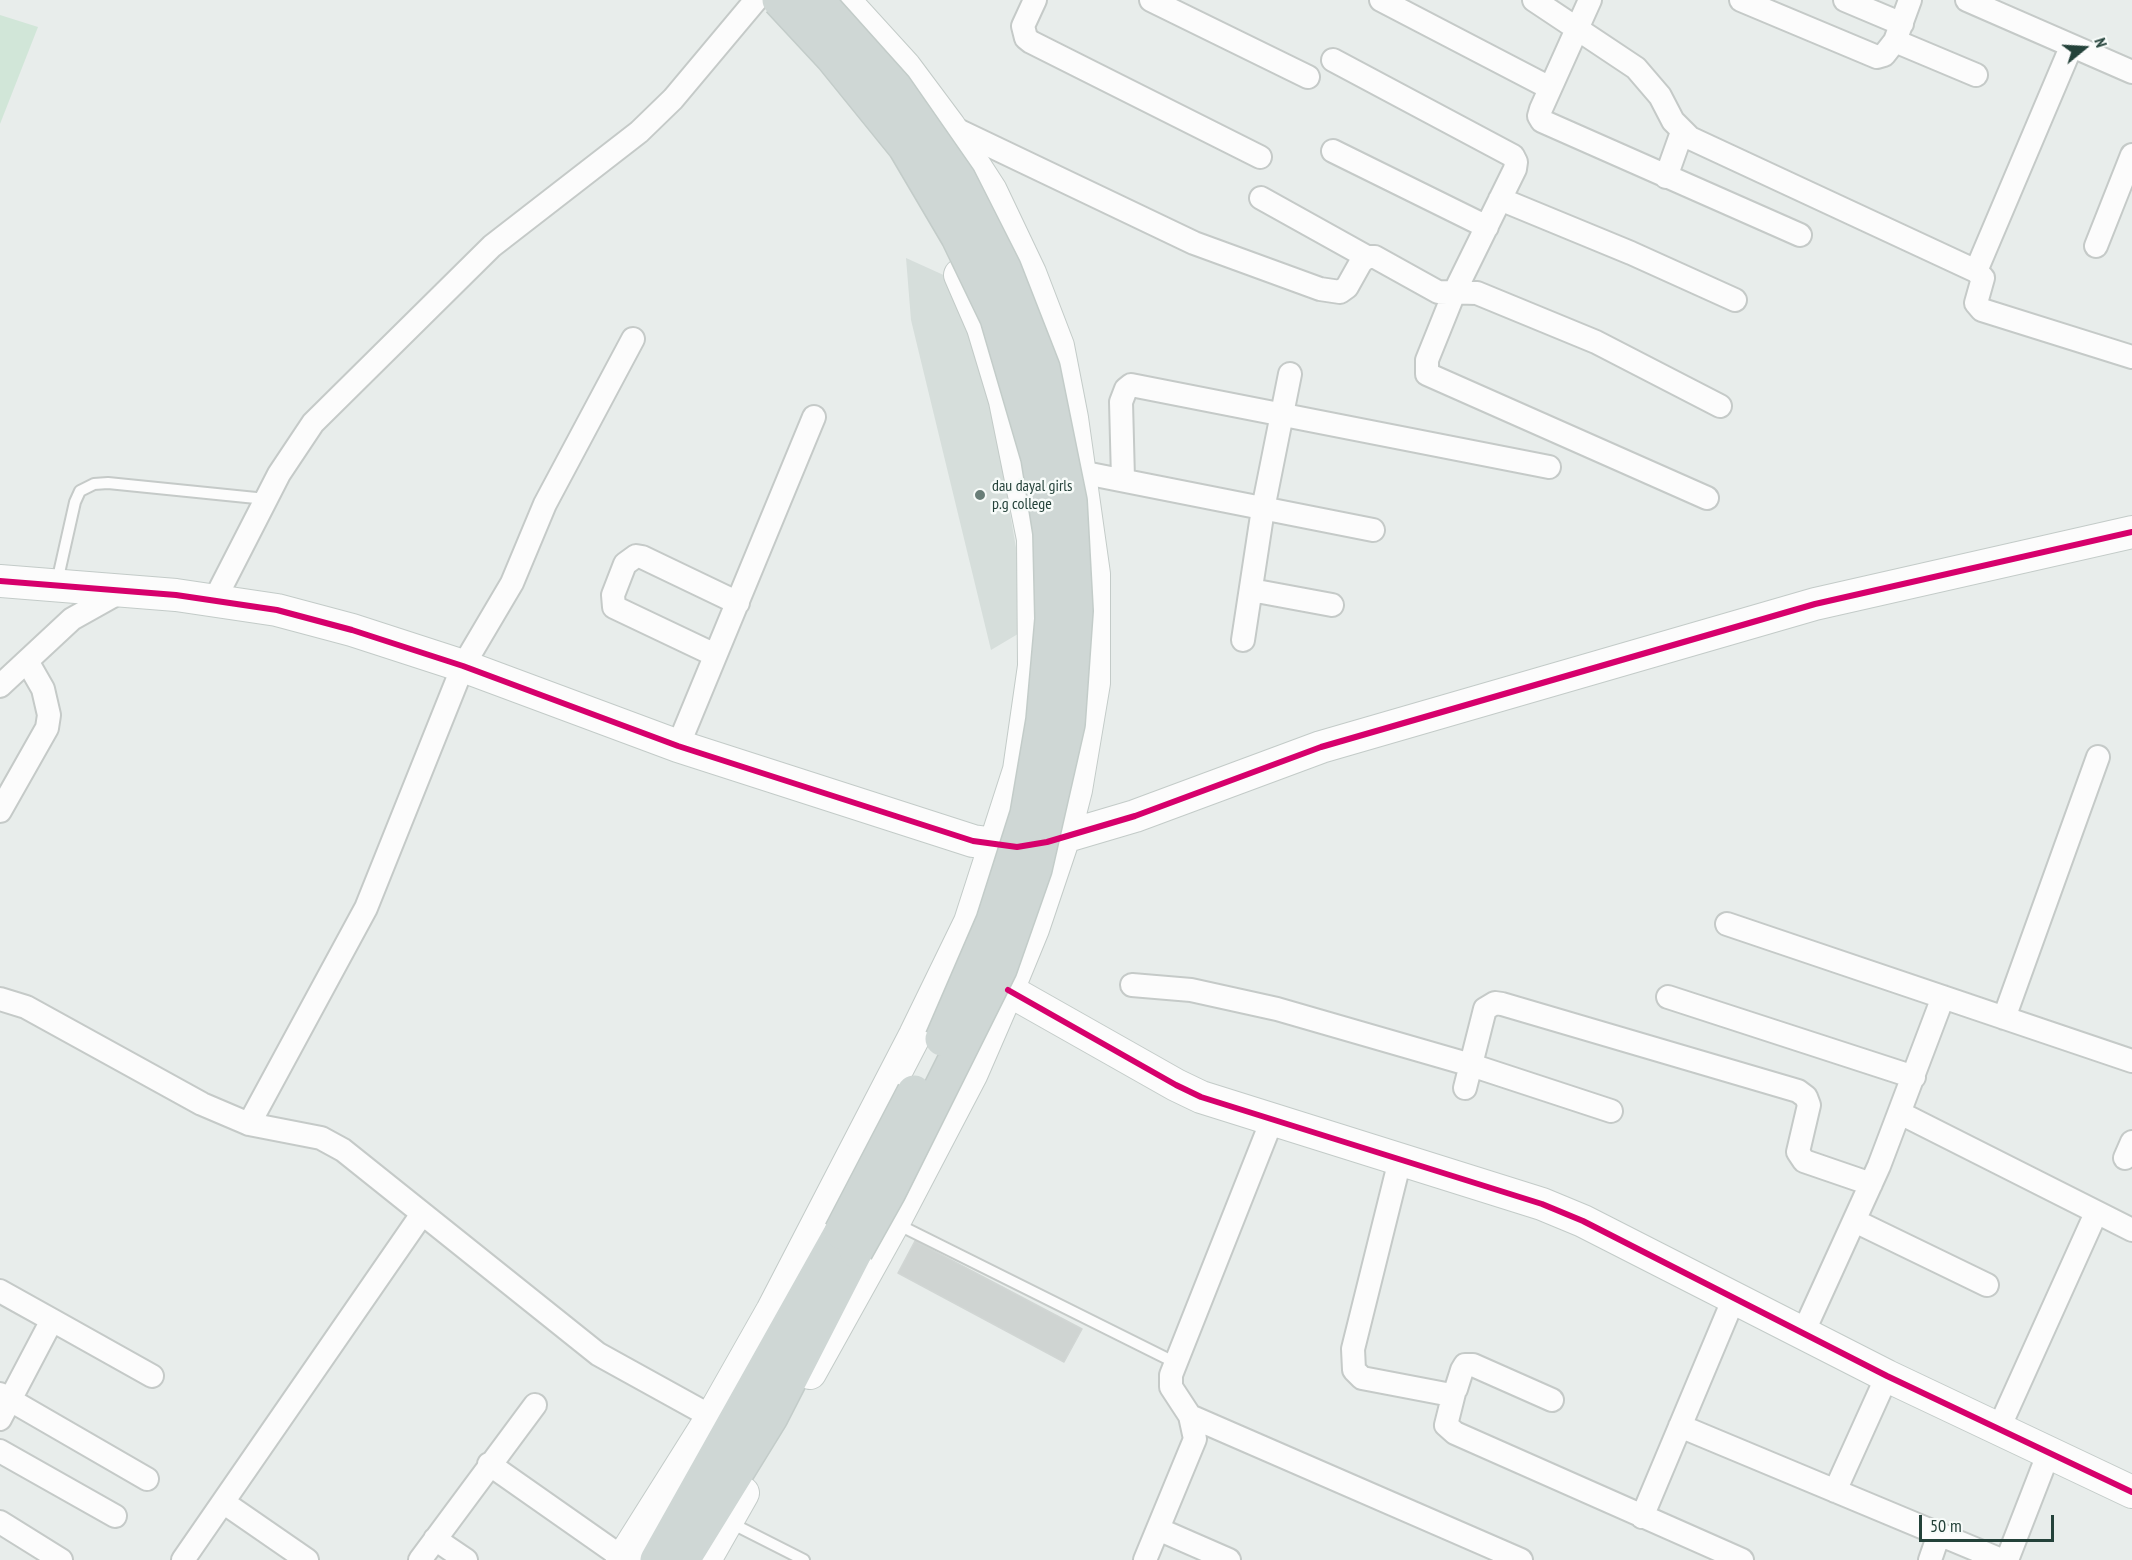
<!DOCTYPE html>
<html>
<head>
<meta charset="utf-8">
<style>
  body { margin:0 }
  #map { position:relative; width:2132px; height:1560px; overflow:hidden; background:#e8edeb; font-family:"PT Sans Narrow",sans-serif }
  canvas { display:block }
  .north { position:absolute; left:2054px; top:18px; width:60px; height:60px; -webkit-text-stroke:4px #f7fbf9; paint-order:stroke; rotate:72deg; font-size:16px; font-weight:700; line-height:24px; text-align:center; color:#24423a }
  .north::after { content:''; display:block; margin:auto; width:21px; height:27px; background:#24423a; clip-path:polygon(50% 0,100% 100%,50% 72%,0 100%) }
  .scale { position:absolute; left:1919px; top:1515px; width:135px; height:27px; box-sizing:border-box; border:3px solid #24423a; border-top:0; padding-left:8px; font-size:18px; line-height:21px; white-space:nowrap; color:#24423a; -webkit-text-stroke:4px #f7fbf9; paint-order:stroke }
</style>
</head>
<body>
<div id="map">
<canvas width="2132" height="1560"></canvas>
<div class="north">N</div>
<div class="scale">50 m</div>
</div>
<script>
const c = document.querySelector('canvas').getContext('2d');
c.lineJoin = 'round';
function fillPath(path, color) { c.fillStyle = color; c.fill(path, 'evenodd'); }
const poly = rows => new Path2D(rows.map(r => 'M' + r).join(''));
function trace(path, color, width, dash) { c.strokeStyle = color; c.lineWidth = width; c.lineCap = dash ? 'butt' : 'round'; c.setLineDash(dash || []); c.stroke(path); }
function label(font, color, halo, rows, align = 'center') {
  c.font = font + ' "PT Sans Narrow",sans-serif'; c.lineWidth = 5; c.setLineDash([]); c.textBaseline = 'middle'; c.strokeStyle = halo; c.fillStyle = color; for (const [text, x, y, turn = 0] of rows) {
    c.save(); c.translate(x, y); c.rotate((+turn || 0) * Math.PI / 180); c.textAlign = isNaN(turn) ? turn : align; if (halo) c.strokeText(text, 0, 0); c.fillText(text, 0, 0); c.restore();
  }
}
const built = poly([
  [906,258,959,282,992,407,1022,583,1033,625,991,650,911,320]
]);
const green = poly([
  [0,15,38,27,0,124]
]);
const building = poly([
  [915,1241,1082,1329,1064,1362,898,1273,915,1241]
]);
const lane = poly([
  [57,582,75,502,80,491,94,484,108,483,266,499],
  [897,1224,1176,1363],
  [729,1522,804,1560]
]);
const street = poly([
  [1035,0,1023,26,1026,38,1031,42,1260,157],
  [1151,0,1308,77],
  [1381,0,1550,88],
  [1534,0,1636,68,1660,96,1673,121,1690,138,1976,271,1983,278,1976,303,1982,310,2132,357],
  [1590,0,1541,109,1539,116,1542,121,1800,235],
  [1741,0,1877,57,1884,55,1895,41,1910,0],
  [1845,0,1902,24],
  [1967,0,2132,72],
  [1895,41,1976,75],
  [1333,60,1513,156,1516,162,1515,169,1454,293,1427,360,1427,374,1707,498],
  [949,126,1194,243,1320,289,1340,292,1347,287,1361,262,1367,257,1375,257,1438,292,1477,293,1596,342,1720,406],
  [1333,151,1487,227],
  [1666,177,1682,132],
  [1261,198,1367,257],
  [1500,199,1631,253,1735,300],
  [2096,246,2132,155],
  [1976,271,2071,47],
  [1080,472,1373,530],
  [1123,479,1121,402,1126,389,1131,385,1549,467],
  [1251,590,1332,605],
  [215,599,279,474,313,423,492,246,639,132,673,99,756,0],
  [1243,640,1263,509,1290,374],
  [715,655,614,607,613,595,625,564,636,556,642,557,738,603],
  [0,686,72,619,122,591],
  [678,746,814,417],
  [0,811,47,728,49,715,43,689,27,661],
  [1727,924,2132,1061],
  [1132,985,1191,990,1277,1009,1471,1065,1611,1111],
  [1668,997,1914,1077],
  [0,999,26,1007,202,1104,249,1124,321,1138,343,1150,598,1354,712,1417],
  [2004,1018,2098,757],
  [1465,1088,1485,1009,1495,1003,1502,1004,1798,1091,1806,1097,1809,1105,1798,1152,1804,1161,1871,1184],
  [1900,1113,2132,1230],
  [249,1124,366,908,463,666,512,583,545,504,633,339],
  [2125,1158,2132,1142],
  [1400,1160,1353,1349,1354,1370,1362,1378,1451,1395,1456,1389,1462,1370,1465,1365,1473,1365,1552,1400],
  [1855,1221,1987,1285],
  [0,1291,52,1320,0,1419],
  [52,1320,152,1376],
  [1803,1333,1879,1166,1943,997],
  [1454,1393,1446,1425,1455,1433,1742,1560],
  [0,1394,147,1479],
  [1190,1416,1521,1560],
  [1680,1426,2001,1560],
  [1999,1428,2096,1213],
  [0,1451,115,1516],
  [489,1464,623,1558],
  [1835,1491,1887,1376],
  [223,1502,307,1560],
  [1642,1517,1734,1298],
  [0,1522,61,1560],
  [1158,1529,1229,1560],
  [435,1539,466,1560],
  [183,1560,422,1214],
  [420,1560,535,1405],
  [1145,1560,1195,1439,1190,1416,1171,1387,1171,1375,1272,1120],
  [1930,1560,1939,1534],
  [2007,1560,2049,1452]
]);
const secondary = poly([
  [0,581,176,595,277,610,352,630,463,666,678,746,973,841,1017,847,1047,842,1135,816,1321,747,1815,604,2132,532],
  [1008,990,1176,1085,1201,1097,1542,1204,1583,1221,1887,1376,2132,1492],
  [810,1373,894,1222,972,1073,1008,990,1033,929,1064,837,1076,790,1094,683,1094,574,1072,418,1058,346,1030,273,991,191,949,126,905,67,844,0],
  [622,1560,712,1417,772,1311,915,1035,970,922,1019,770,1034,666,1033,539,1005,401,983,328,960,275],
  [705,1560,743,1493]
]);
const primary = poly([
  [657,1560,841,1232],
  [683,1560,771,1417,856,1251]
]);
const primaryBridge = poly([
  [779,0,832,57,905,147,958,237,997,318,1038,458,1050,533,1052,619,1043,720,1027,814,993,921,942,1039],
  [817,0,895,87,959,179,1004,268,1043,368,1070,501,1076,611,1068,724,1035,869,1000,969,889,1192,856,1251],
  [841,1232,914,1092]
]);
const cycleway = poly([
  [0,581,176,595,277,610,352,630,463,666,678,746,973,841,1017,847,1047,842,1135,816,1321,747,1815,604,2132,532],
  [1008,990,1176,1085,1201,1097,1542,1204,1583,1221,1887,1376,2132,1492]
]);
const markers = [
  [980,495,6,"#697e78"]
];
const poiNames = [
  ["dau dayal girls",992,486],
  ["p.g college",992,504]
];
fillPath(built, '#d6dedb');
fillPath(green, '#d1e6d8');
fillPath(building, '#cfd4d2');
trace(building, '#d1d6d4', 1.5);
trace(lane, '#c5cac8', 14);
trace(street, '#c5cac8', 26);
trace(secondary, '#c3cbc8', 34);
trace(primary, '#c3ccc9', 36);
trace(lane, '#fcfcfc', 10);
trace(street, '#fcfcfc', 22);
trace(secondary, '#fcfcfc', 32);
trace(primary, '#cfd7d5', 33);
trace(primaryBridge, '#c3ccc9', 36, []);
trace(primaryBridge, '#cfd7d5', 33);
trace(cycleway, '#d6006c', 6);
for (const [x, y, r, color] of markers) { const dot = new Path2D(); dot.arc(x, y, r, 0, 2 * Math.PI); c.fillStyle = color; c.fill(dot); trace(dot, '#f7fbf9', 2); }
label('16px', '#24423a', '#f7fbf9', poiNames, 'left');
</script>
</body>
</html>
